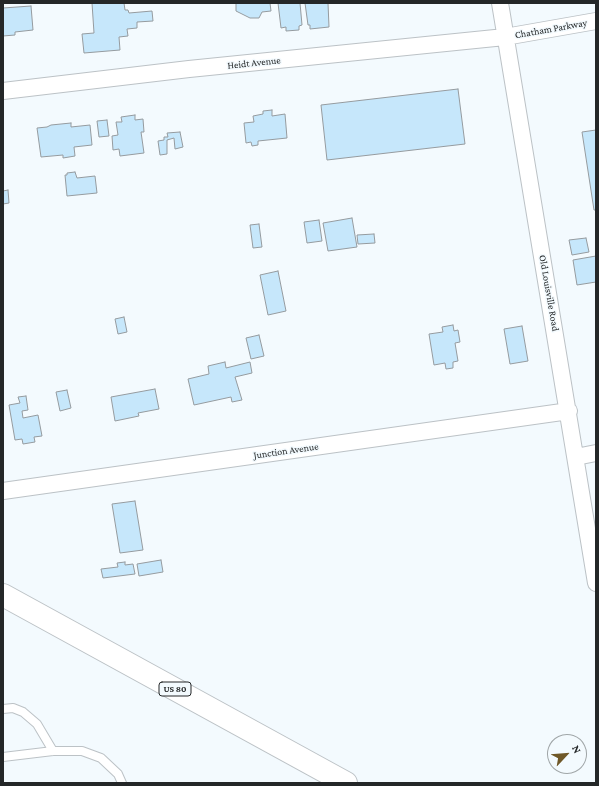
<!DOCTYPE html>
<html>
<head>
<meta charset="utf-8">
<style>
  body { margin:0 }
  #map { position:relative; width:599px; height:786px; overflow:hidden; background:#f3fafe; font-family:"Crimson Pro",serif }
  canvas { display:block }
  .frame { position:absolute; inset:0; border:4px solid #242728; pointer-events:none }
  .north { position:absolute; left:547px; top:734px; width:40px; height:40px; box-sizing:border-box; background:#f3fafe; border:1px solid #a0a6a8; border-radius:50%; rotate:64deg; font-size:11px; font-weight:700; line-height:16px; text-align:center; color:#242728 }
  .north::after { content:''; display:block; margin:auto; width:14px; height:18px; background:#6f5828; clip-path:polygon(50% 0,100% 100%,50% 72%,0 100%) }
</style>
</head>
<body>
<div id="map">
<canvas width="599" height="786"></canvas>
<div class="frame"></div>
<div class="north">N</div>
</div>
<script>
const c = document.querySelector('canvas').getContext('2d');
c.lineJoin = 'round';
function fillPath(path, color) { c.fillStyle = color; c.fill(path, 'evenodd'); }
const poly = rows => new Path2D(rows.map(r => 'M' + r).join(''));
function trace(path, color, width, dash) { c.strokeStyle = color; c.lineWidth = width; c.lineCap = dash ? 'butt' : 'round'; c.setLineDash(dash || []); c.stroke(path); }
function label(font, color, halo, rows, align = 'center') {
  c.font = font + ' "Crimson Pro",serif'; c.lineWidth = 3; c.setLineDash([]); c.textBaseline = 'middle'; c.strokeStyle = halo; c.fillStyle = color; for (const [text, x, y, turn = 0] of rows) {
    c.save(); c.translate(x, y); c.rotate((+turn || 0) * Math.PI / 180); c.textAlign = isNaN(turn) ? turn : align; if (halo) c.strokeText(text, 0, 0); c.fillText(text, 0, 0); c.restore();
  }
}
const building = poly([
  [92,3,124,3,125,10,128,10,129,13,152,11,153,21,137,22,137,28,127,29,128,36,119,37,120,50,84,53,82,34,94,33,92,3],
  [236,3,270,3,271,11,262,12,259,18,250,18,236,11,236,3],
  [278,3,300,3,302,25,299,26,299,30,286,31,286,27,281,28,278,3],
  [305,3,328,3,329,27,310,29,310,25,308,25,305,3],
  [31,6,33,30,15,32,15,35,3,36,3,8,31,6],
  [458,89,465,144,327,160,321,105,458,89],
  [272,110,272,116,285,114,287,138,258,141,258,145,252,146,251,142,246,143,244,123,254,122,253,116,263,114,263,111,272,110],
  [135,115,135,120,143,119,144,132,141,132,144,153,120,156,119,149,113,150,112,136,118,135,116,122,122,122,121,117,135,115],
  [107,120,109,136,99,137,97,121,107,120],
  [71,123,71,127,90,125,92,145,74,147,75,156,63,158,63,155,41,157,37,128,47,127,51,125,71,123],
  [596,130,596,210,594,210,582,132,596,130],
  [180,132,183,147,175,149,174,138,167,140,167,154,160,155,158,141,164,140,164,137,168,137,167,133,180,132],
  [75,172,77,178,95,176,97,193,67,196,65,175,67,175,67,173,75,172],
  [8,190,9,203,3,204,3,191,8,190],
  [352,218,357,247,328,251,323,223,352,218],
  [319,220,322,241,307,243,304,222,319,220],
  [259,224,262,247,253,248,250,225,259,224],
  [374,234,375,243,358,244,357,235,374,234],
  [586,238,589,252,572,255,569,240,586,238],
  [596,256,596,282,577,285,573,260,596,256],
  [278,271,286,311,268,315,260,275,278,271],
  [124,317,127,332,118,334,115,319,124,317],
  [453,325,454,331,458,330,460,342,455,343,458,361,453,362,453,368,446,369,445,363,434,365,429,334,443,332,442,327,453,325],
  [522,326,528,361,510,364,504,329,522,326],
  [259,335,264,356,251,359,246,338,259,335],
  [225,362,226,368,250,362,252,373,235,377,242,400,232,402,231,397,194,405,188,379,209,374,208,366,225,362],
  [155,389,159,409,138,413,139,416,115,421,111,397,155,389],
  [67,390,71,408,60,411,56,392,67,390],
  [26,396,28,410,22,411,23,418,38,415,42,436,34,437,35,442,23,444,22,439,15,440,9,405,20,403,18,397,26,396],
  [135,501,143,550,120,553,112,504,135,501],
  [161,560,163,572,139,576,137,564,161,560],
  [125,562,125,565,133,564,135,574,103,578,101,569,118,567,117,563,125,562]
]);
const lane = poly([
  [3,709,13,708,23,712,37,724,53,751],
  [3,757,53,751,82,751,101,758,118,774,122,783]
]);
const street = poly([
  [500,3,596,583],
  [3,91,189,69,505,37,596,21],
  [576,457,596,453],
  [3,491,569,411]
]);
const primary = poly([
  [3,595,346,783]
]);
const shields = [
  [175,689,32]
];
const shieldNames = [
  ["US 80",175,689]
];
const streetNames = [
  ["Chatham Parkway",551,29,-10],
  ["Heidt Avenue",254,63,-6],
  ["Old Louisville Road",549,293,80],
  ["Junction Avenue",286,451,-8]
];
fillPath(building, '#c6e7fb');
trace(building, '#959b9f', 1);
trace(lane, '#bcc2c6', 10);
trace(street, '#bcc2c6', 18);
trace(primary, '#bcc2c6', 24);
trace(lane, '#fff', 8);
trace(street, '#fff', 16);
trace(primary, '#fff', 22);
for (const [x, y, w] of shields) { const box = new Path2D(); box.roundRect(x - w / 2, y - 7, w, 14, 3); c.fillStyle = '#f3fafe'; c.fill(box); trace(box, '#242728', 1); }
label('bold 9px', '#242728', null, shieldNames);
label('10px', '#242728', '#f3fafe', streetNames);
</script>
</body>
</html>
